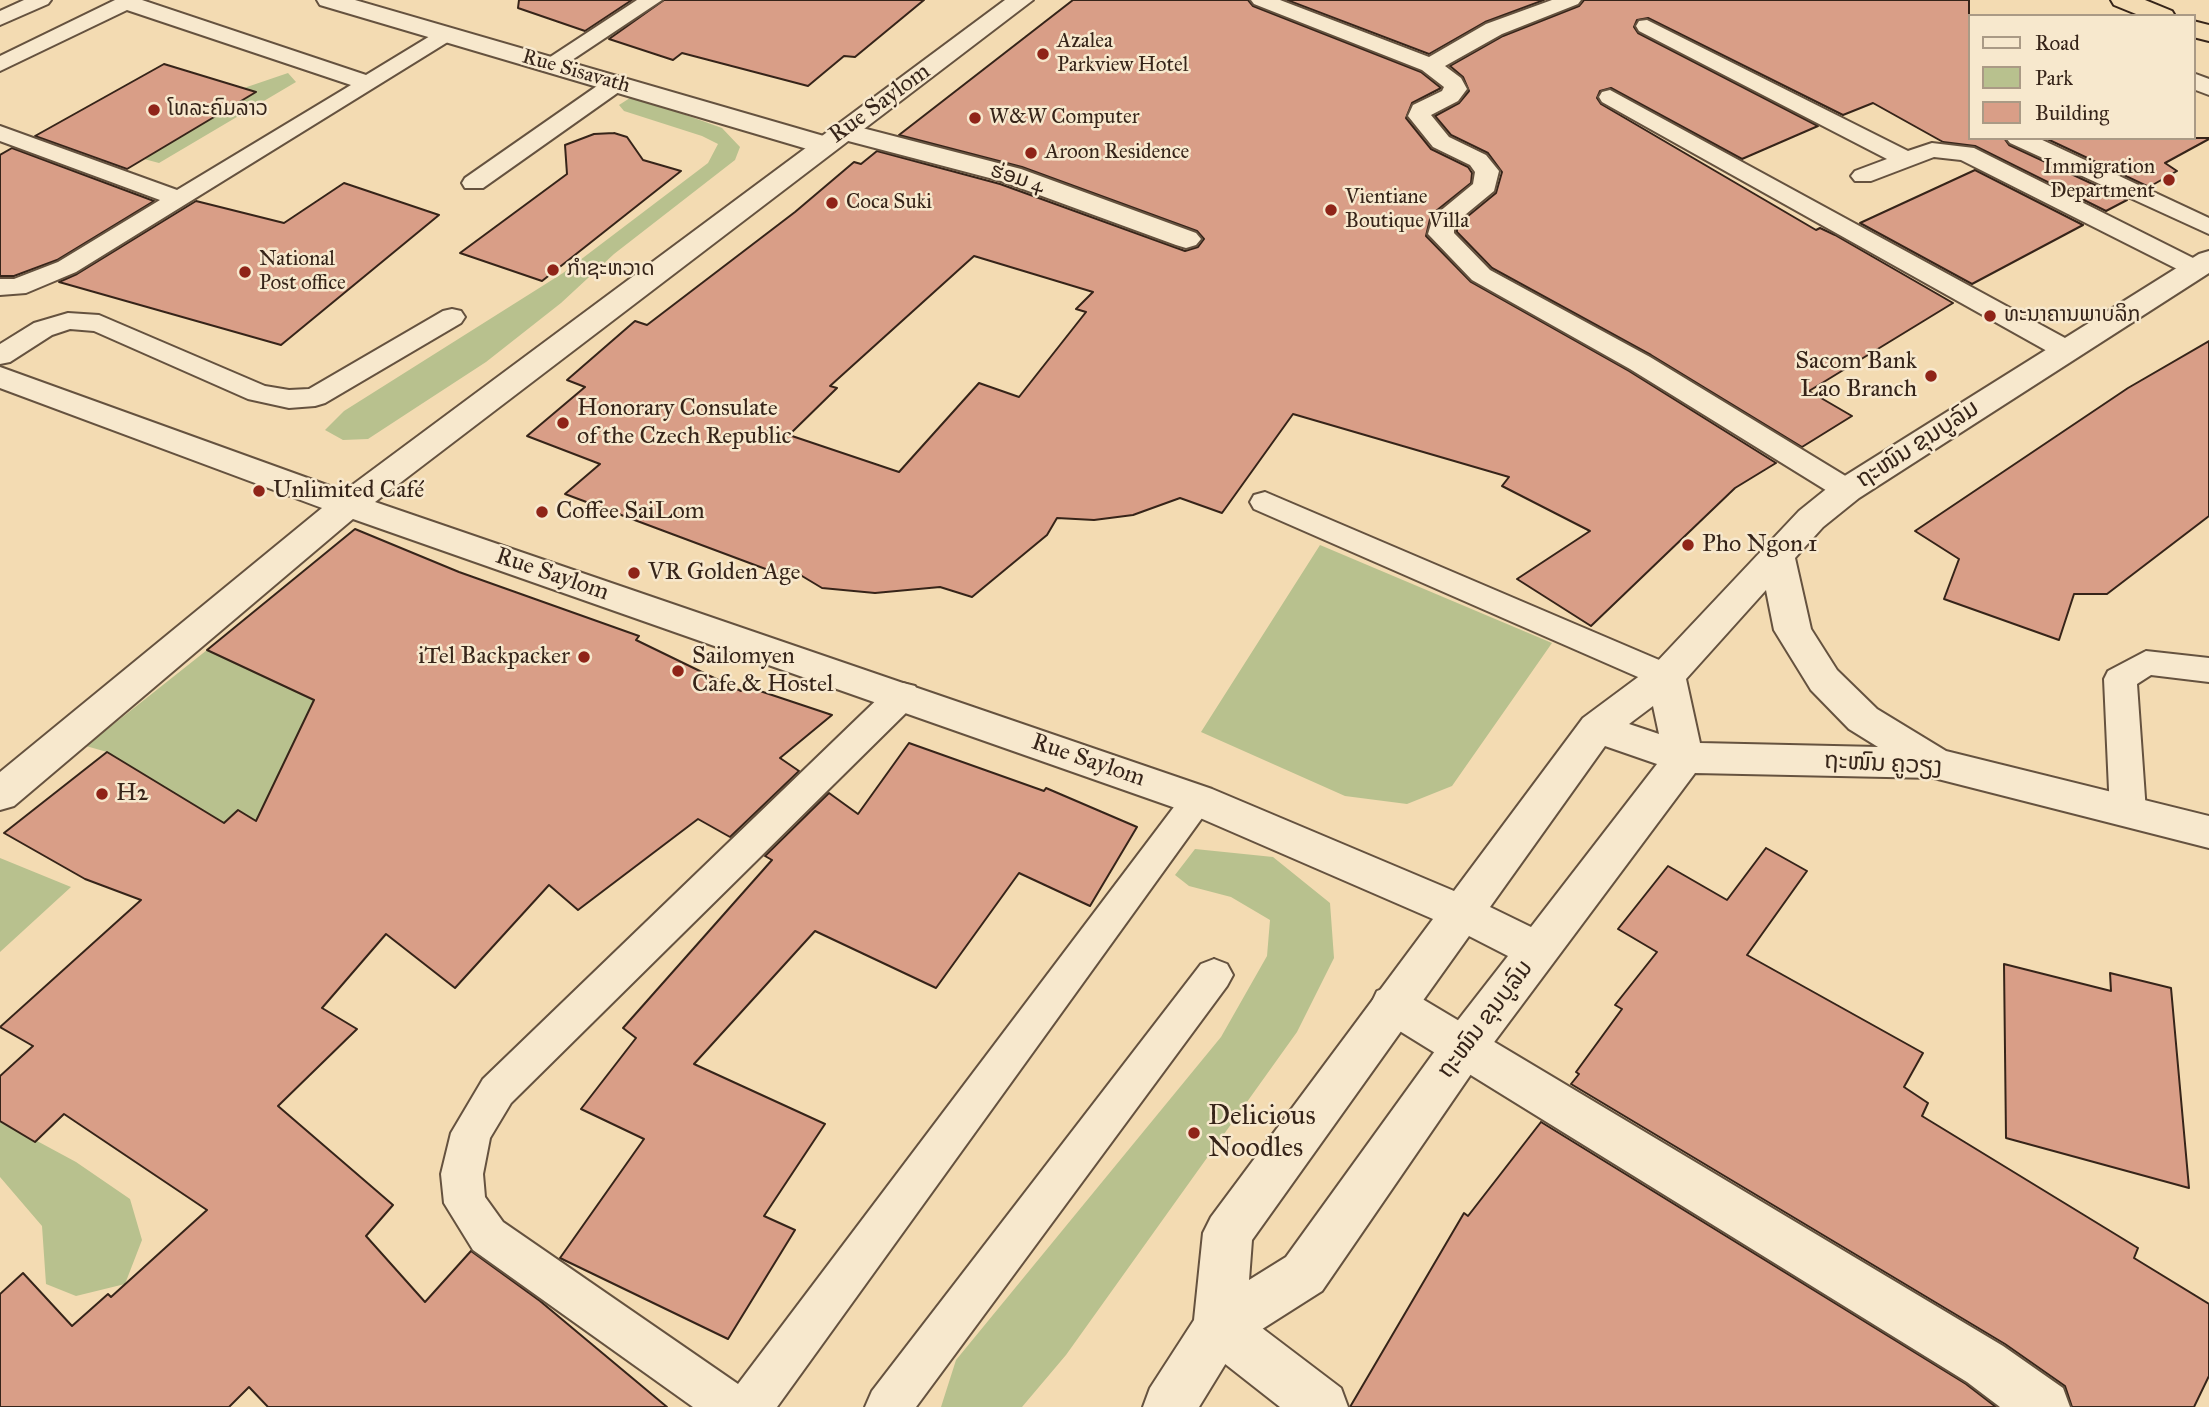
<!DOCTYPE html>
<html>
<head>
<meta charset="utf-8">
<style>
  body { margin:0 }
  #map { position:relative; width:2209px; height:1407px; overflow:hidden; background:#f3dbb2; font-family:"IM FELL Great Primer",serif }
  canvas { display:block }
  .legend { position:absolute; left:1968px; top:14px; width:228px; height:126px; box-sizing:border-box; background:#f7e8cd; border:2px solid #aa9a85; margin:0; padding:9px 12px; list-style:none; font-size:21px; color:#362419 }
  .legend li { display:flex; align-items:center; gap:14px; height:35px }
  .legend b { width:35px; border:2px solid #aa9a85 }
</style>
</head>
<body>
<div id="map">
<canvas width="2209" height="1407"></canvas>
<ul class="legend">
<li><b style="height:9px;background:#f7e8cd"></b>Road</li>
<li><b style="height:19px;background:#b8c18e"></b>Park</li>
<li><b style="height:19px;background:#d99e87"></b>Building</li>
</ul>
</div>
<script>
const c = document.querySelector('canvas').getContext('2d');
c.lineJoin = 'round';
function fillPath(path, color) { c.fillStyle = color; c.fill(path, 'evenodd'); }
const poly = rows => new Path2D(rows.map(r => 'M' + r).join(''));
function trace(path, color, width, dash) { c.strokeStyle = color; c.lineWidth = width; c.lineCap = dash ? 'butt' : 'round'; c.setLineDash(dash || []); c.stroke(path); }
function label(font, color, halo, rows, align = 'center') {
  c.font = font + ' "IM FELL Great Primer","Noto Sans Lao",serif'; c.lineWidth = 5; c.setLineDash([]); c.textBaseline = 'middle'; c.strokeStyle = halo; c.fillStyle = color; for (const [text, x, y, turn = 0] of rows) {
    c.save(); c.translate(x, y); c.rotate((+turn || 0) * Math.PI / 180); c.textAlign = isNaN(turn) ? turn : align; if (halo) c.strokeText(text, 0, 0); c.fillText(text, 0, 0); c.restore();
  }
}
const green = poly([
  [288,73,296,82,159,163,144,159,255,93,244,88],
  [633,96,722,128,740,147,735,160,614,254,561,303,486,362,420,405,368,439,343,440,325,430,344,411,563,273,708,163,718,144,702,136,624,111,619,105],
  [1320,545,1552,643,1452,786,1407,804,1345,796,1201,732],
  [207,650,314,700,290,842,238,810,194,851,208,813,107,752,86,746],
  [1195,849,1273,857,1330,903,1334,958,1297,1032,1066,1355,1022,1407,941,1407,956,1360,1221,1037,1267,956,1270,920,1231,897,1189,886,1175,875],
  [0,858,71,887,0,952],
  [0,1121,76,1162,130,1199,142,1240,125,1284,76,1296,46,1284,42,1226,0,1177]
]);
const building = poly([
  [519,0,632,0,585,31,518,8,519,0],
  [664,0,924,0,855,57,844,56,808,86,682,53,673,60,609,39,664,0],
  [1073,0,1248,0,1253,6,1421,72,1441,88,1412,103,1406,118,1431,149,1468,167,1472,173,1471,183,1431,215,1426,236,1471,282,1629,371,1776,463,1735,488,1591,626,1517,579,1590,531,1502,486,1509,477,1293,414,1222,513,1180,498,1133,515,1094,520,1057,518,1047,535,972,597,940,587,875,593,822,588,792,570,787,577,565,494,600,464,527,436,585,387,567,380,635,321,647,325,795,212,854,162,861,164,877,151,1000,184,1185,251,1198,247,1204,239,1197,231,1022,167,899,135,1073,0],
  [974,256,1093,292,1076,309,1086,312,1019,397,979,383,899,472,789,435,837,388,830,386,974,256],
  [1287,0,1544,0,1485,22,1429,54,1287,0],
  [1584,0,1969,0,1969,138,2004,138,2009,145,2127,200,2106,211,1975,146,1943,142,1873,103,1843,115,1648,18,1637,20,1634,27,1638,33,1818,126,1742,159,1611,88,1600,91,1597,98,1601,104,1816,230,1820,228,1835,235,1953,303,1809,391,1852,416,1802,447,1651,355,1492,268,1457,232,1457,225,1496,193,1502,172,1488,153,1451,135,1435,116,1459,103,1469,91,1463,77,1450,66,1503,36,1579,6,1584,0],
  [164,64,256,92,127,169,35,136,164,64],
  [614,133,627,137,643,160,681,171,542,281,460,253,567,174,565,145,594,134,614,133],
  [2045,138,2209,138,2209,139,2165,163,2177,171,2149,187,2045,138],
  [12,148,154,201,57,260,14,276,0,276,0,155,12,148],
  [1975,170,2083,225,1972,284,1860,223,1975,170],
  [344,183,439,215,281,345,59,282,77,274,196,201,284,223,344,183],
  [2209,341,2209,516,2107,594,2074,594,2059,640,1944,599,1959,559,1915,531,2128,388,2209,341],
  [355,529,459,572,639,636,636,640,741,691,748,687,832,715,780,758,799,771,730,837,698,819,578,910,549,885,455,988,386,934,322,1008,357,1029,278,1106,393,1205,366,1236,425,1302,471,1251,540,1301,667,1407,268,1407,249,1387,229,1407,0,1407,0,1294,23,1273,72,1326,108,1294,111,1297,207,1210,64,1114,35,1142,0,1121,0,1076,33,1046,0,1027,141,900,85,879,4,833,107,752,224,823,238,810,256,821,314,700,207,650,355,529],
  [909,743,1044,791,1046,788,1137,827,1090,906,1019,873,936,988,815,931,694,1064,825,1124,764,1216,795,1230,728,1339,560,1258,644,1139,581,1109,636,1038,623,1028,772,860,765,856,829,793,858,814,909,743],
  [1766,848,1807,871,1747,955,1923,1053,1904,1087,1928,1103,1922,1116,2138,1248,2134,1258,2209,1304,2209,1376,2194,1407,2072,1407,2065,1386,2005,1344,1571,1084,1579,1074,1576,1072,1622,1009,1615,1005,1657,952,1618,929,1668,866,1727,900,1766,848],
  [2004,964,2111,991,2110,973,2171,988,2189,1188,2006,1138,2004,964],
  [1541,1122,1966,1384,1996,1407,1350,1407,1464,1213,1468,1216,1541,1122]
]);
const service = poly([
  [24,0,51,0,48,4,0,25,0,11,24,0],
  [115,0,142,0,366,75,440,30,456,30,459,35,76,272,26,293,0,295,0,279,14,279,58,262,160,200,0,141,0,126,177,190,351,85,127,10,0,71,0,56,115,0],
  [637,0,662,0,557,70,549,72,538,65,637,0],
  [1251,0,1280,0,1429,57,1486,24,1552,0,1581,0,1578,4,1502,34,1445,66,1461,78,1467,89,1458,101,1431,115,1449,137,1486,155,1499,171,1494,191,1454,224,1454,233,1490,270,1650,357,1857,483,1862,490,1857,497,1847,500,1837,497,1630,369,1472,280,1428,234,1433,217,1473,184,1475,172,1470,165,1433,147,1408,116,1413,105,1442,91,1444,87,1422,70,1254,4,1251,0],
  [1647,20,1908,151,1932,143,1974,148,2205,264,2209,269,2205,274,2187,274,1961,160,1934,157,1871,181,1855,181,1851,176,1855,171,1887,159,1639,31,1636,26,1639,21,1647,20],
  [2193,73,2209,79,2209,95,2193,89,2193,73],
  [615,77,626,84,623,89,483,188,465,188,462,183,465,178,607,79,615,77],
  [1610,90,2076,344,2080,350,2076,356,2056,356,1602,102,1599,97,1602,92,1610,90],
  [2006,138,2038,138,2209,218,2209,234,2010,143,2006,138],
  [452,309,461,311,465,317,461,323,325,403,315,406,289,408,248,399,94,331,70,329,52,335,10,362,0,364,0,344,34,323,68,313,99,315,265,386,289,390,309,389,443,311,452,309],
  [1265,492,1678,668,1682,676,1678,684,1666,688,1654,684,1254,509,1250,502,1254,495,1265,492],
  [2146,651,2209,658,2209,682,2151,675,2137,684,2146,812,2140,822,2128,826,2116,822,2110,812,2104,679,2108,671,2146,651],
  [903,683,915,686,920,695,915,704,511,1103,490,1138,483,1174,485,1197,503,1222,738,1384,1186,791,1198,787,1210,791,1215,800,777,1407,693,1407,473,1250,444,1203,441,1174,451,1133,483,1079,891,686,903,683],
  [1214,959,1227,964,1233,975,1227,986,916,1407,865,1407,872,1391,1201,964,1214,959]
]);
const minor = poly([
  [317,0,355,0,834,139,838,145,834,151,824,153,814,151,320,5,317,0],
  [843,123,1021,169,1196,233,1201,239,1196,245,1186,248,1176,245,1001,181,833,137,830,131,833,125,843,123],
  [0,367,360,497,365,505,360,513,14,806,0,810,0,772,322,508,0,388,0,367],
  [1393,985,1409,991,2003,1346,2063,1388,2070,1407,2000,1407,1967,1382,1377,1017,1371,1004,1377,991,1393,985],
  [1219,1302,1237,1309,1341,1388,1348,1407,1280,1407,1201,1345,1193,1327,1201,1309,1219,1302]
]);
const tertiary = poly([
  [1005,0,1033,0,375,502,1212,789,1454,891,1583,718,1653,666,1799,511,1835,482,2199,254,2209,251,2209,273,1859,498,1823,527,1795,558,1811,629,1837,670,1877,709,1946,751,2209,816,2209,848,1934,778,1695,773,1480,1061,1322,1291,1237,1345,1199,1407,1143,1407,1150,1388,1194,1320,1203,1233,1211,1217,1433,919,1184,811,336,513,331,505,336,497,1005,0],
  [1766,590,1774,630,1811,690,1849,729,1878,747,1700,743,1686,679,1766,590],
  [1653,706,1659,734,1629,724,1653,706],
  [1605,746,1657,764,1531,927,1490,907,1605,746],
  [1469,936,1508,956,1448,1033,1286,1257,1249,1280,1252,1240,1469,936]
]);
const trunk = poly([
  [2111,0,2145,0,2172,11,2175,16,2141,16,2114,5,2111,0],
  [2193,21,2209,25,2209,41,2193,37,2193,21]
]);
const markers = [
  [1043,54,7,"#8f2418"],
  [154,110,7,"#8f2418"],
  [975,118,7,"#8f2418"],
  [1031,153,7,"#8f2418"],
  [2169,180,7,"#8f2418"],
  [832,203,7,"#8f2418"],
  [1331,210,7,"#8f2418"],
  [553,270,7,"#8f2418"],
  [245,272,7,"#8f2418"],
  [1990,316,7,"#8f2418"],
  [1931,376,7,"#8f2418"],
  [563,423,7,"#8f2418"],
  [259,491,7,"#8f2418"],
  [542,512,7,"#8f2418"],
  [1688,545,7,"#8f2418"],
  [634,573,7,"#8f2418"],
  [584,657,7,"#8f2418"],
  [678,671,7,"#8f2418"],
  [102,794,7,"#8f2418"],
  [1194,1133,7,"#8f2418"]
];
const farPoinames = [
  ["Azalea",1057,42],
  ["Parkview Hotel",1057,66],
  ["ໂທລະຄົມລາວ",168,110],
  ["W&W Computer",989,118],
  ["Aroon Residence",1045,153],
  ["Immigration",2155,168,"right"],
  ["Department",2155,192,"right"],
  ["Vientiane",1345,198],
  ["Boutique Villa",1345,222],
  ["Coca Suki",846,203],
  ["National",259,260],
  ["Post office",259,284],
  ["ກໍາຊະຫວາດ",567,270],
  ["ທະນາຄານພາບລິກ",2004,316]
];
const farStreetnames = [
  ["Rue Sisavath",576,72,16],
  ["ຮ່ອມ 4",1017,179,18]
];
const streetNames = [
  ["Rue Saylom",880,104,-36],
  ["ຖະໜົນ ຂຸນບູລົມ",1918,445,-33],
  ["Rue Saylom",552,575,19],
  ["Rue Saylom",1088,761,19],
  ["ຖະໜົນ ຄູວຽງ",1883,765,3],
  ["ຖະໜົນ ຂຸນບູລົມ",1486,1020,-53]
];
const poiNames = [
  ["Sacom Bank",1917,362,"right"],
  ["Lao Branch",1917,390,"right"],
  ["Honorary Consulate",577,409],
  ["of the Czech Republic",577,437],
  ["Unlimited Café",273,491],
  ["Coffee SaiLom",556,512],
  ["Pho Ngon 1",1702,545],
  ["VR Golden Age",648,573],
  ["iTel Backpacker",570,657,"right"],
  ["Sailomyen",692,657],
  ["Cafe & Hostel",692,685],
  ["H2",116,794]
];
const nearPoinames = [
  ["Delicious",1208,1117],
  ["Noodles",1208,1149]
];
fillPath(green, '#b8c18e');
fillPath(building, '#d99e87');
trace(building, '#362419', 2);
trace(service, '#65523f', 4);
trace(minor, '#65523f', 4);
trace(tertiary, '#65523f', 4);
trace(trunk, '#362419', 4);
fillPath(service, '#f7e8cd');
fillPath(minor, '#f7e8cd');
fillPath(tertiary, '#f7e8cd');
fillPath(trunk, '#f3dbb2');
for (const [x, y, r, color] of markers) { const dot = new Path2D(); dot.arc(x, y, r, 0, 2 * Math.PI); c.fillStyle = color; c.fill(dot); trace(dot, '#f7e8cd', 2.5); }
label('21px', '#362419', '#f7e8cd', farPoinames, 'left');
label('21px', '#362419', '#f7e8cd', farStreetnames);
label('24px', '#362419', '#f7e8cd', streetNames);
label('24px', '#362419', '#f7e8cd', poiNames, 'left');
label('28px', '#362419', '#f7e8cd', nearPoinames, 'left');
</script>
</body>
</html>
